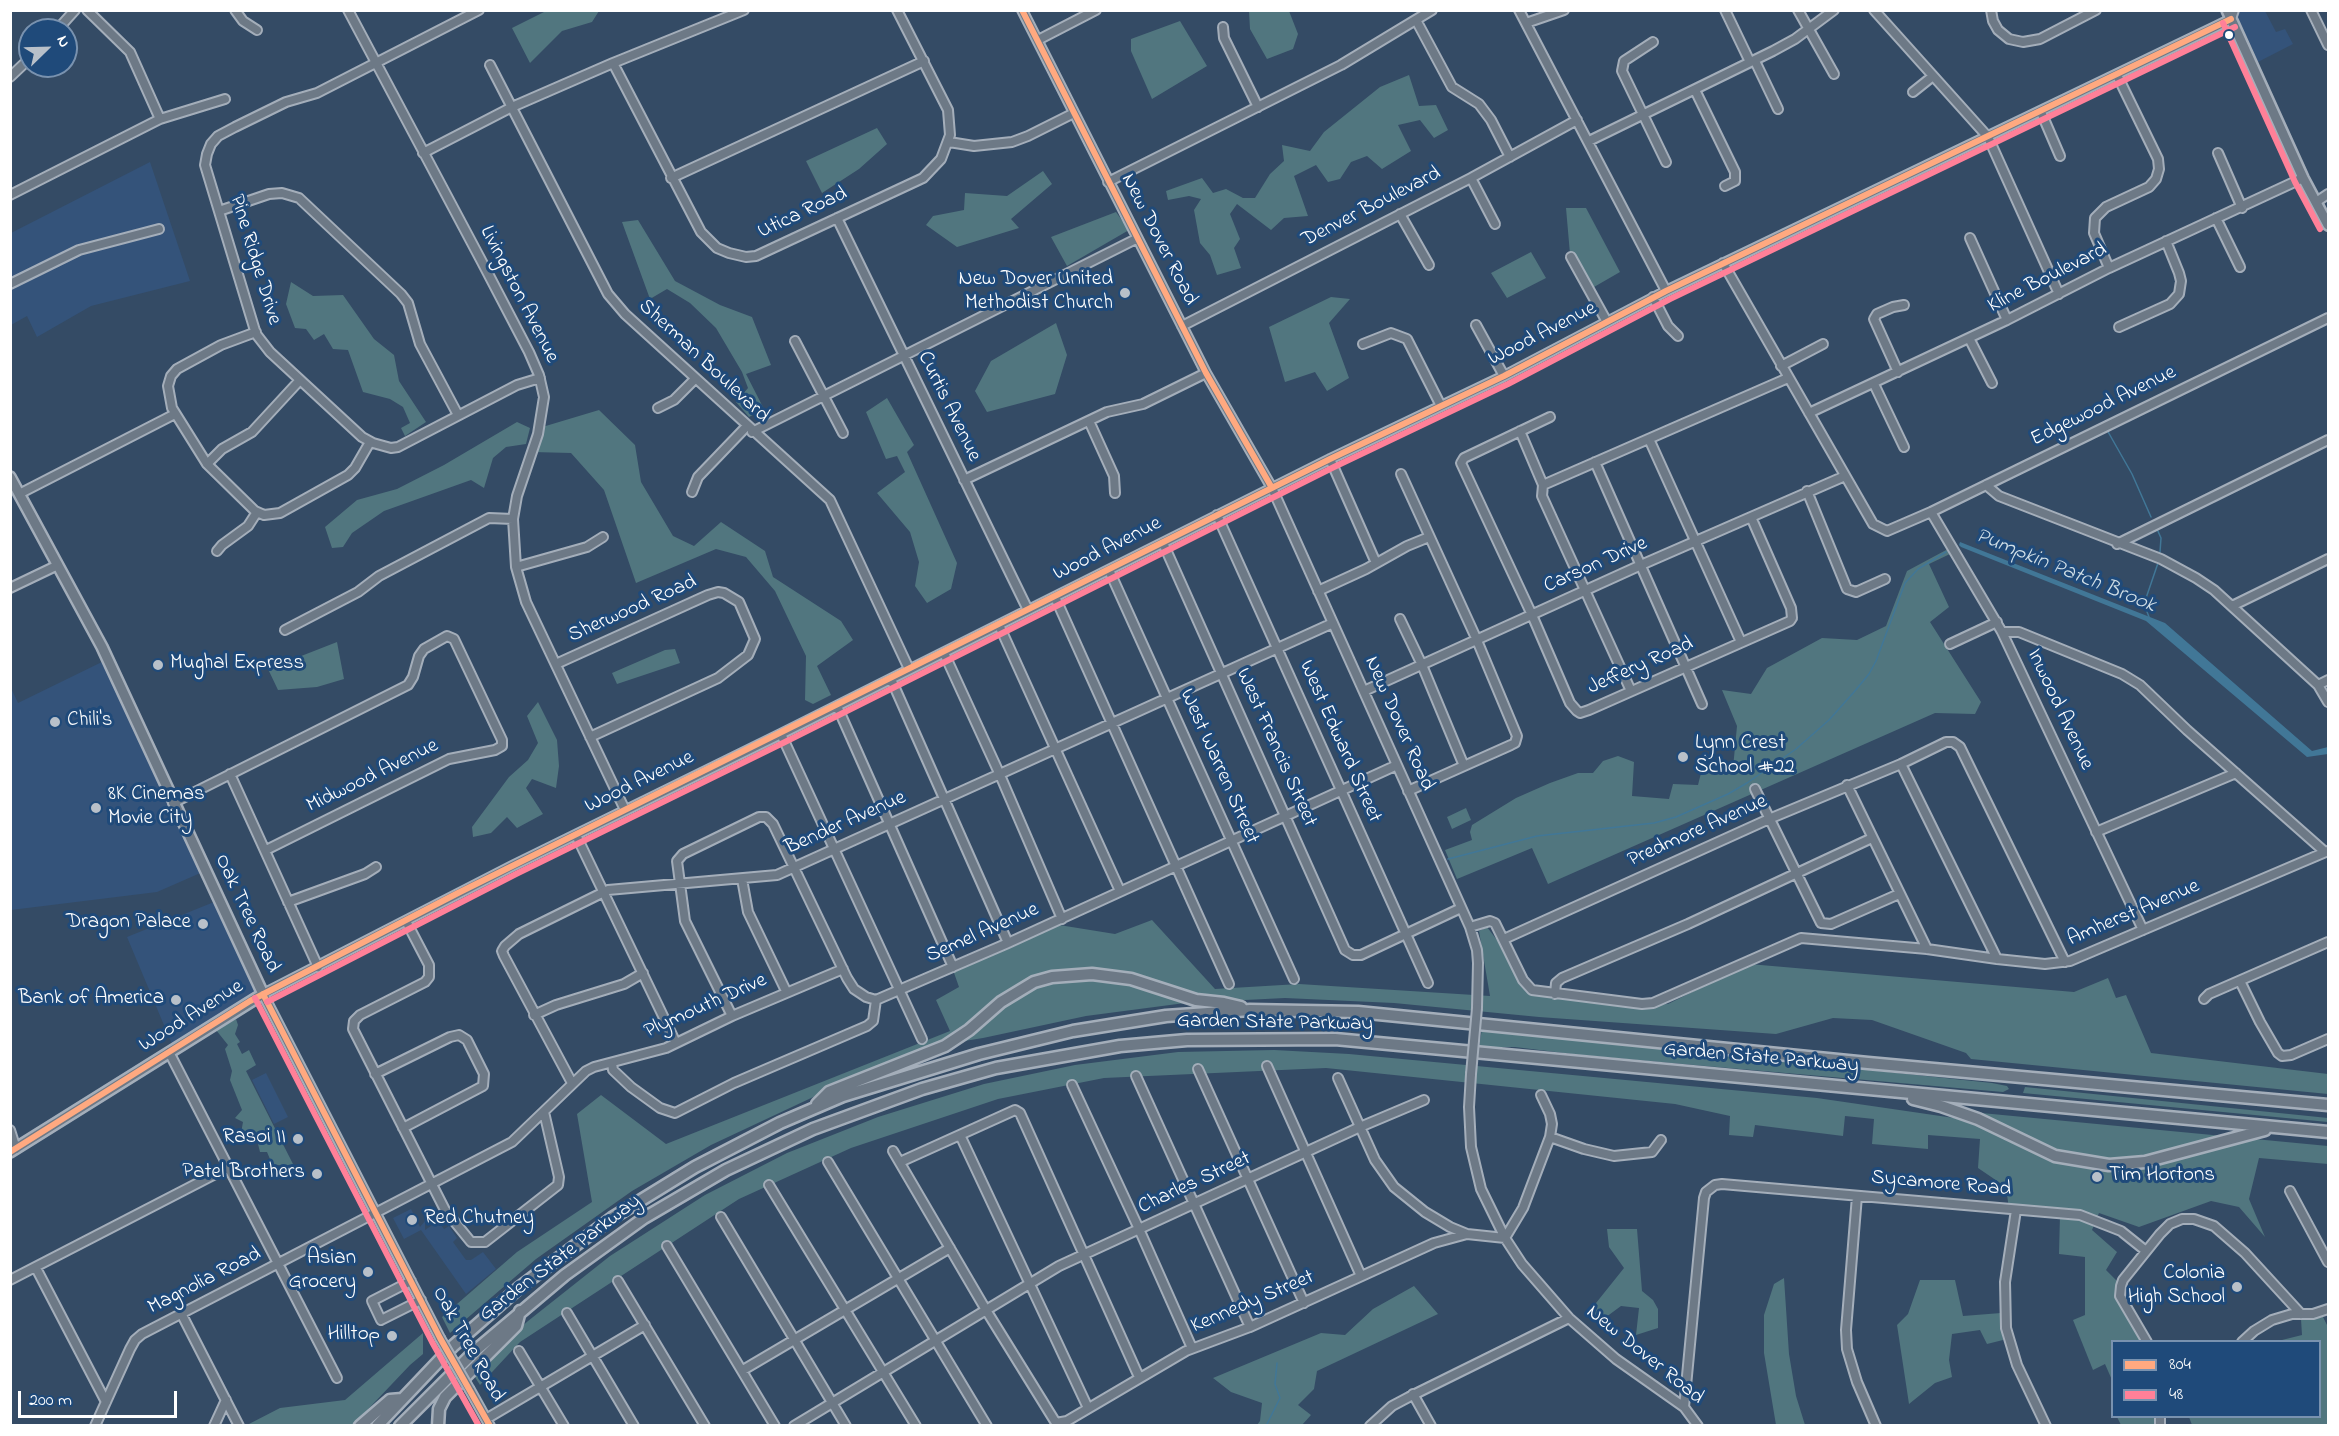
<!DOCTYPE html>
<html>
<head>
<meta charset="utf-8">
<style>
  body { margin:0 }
  #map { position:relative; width:2339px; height:1436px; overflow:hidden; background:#344b65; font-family:"Indie Flower",sans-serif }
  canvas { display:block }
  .frame { position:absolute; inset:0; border:12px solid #fff; pointer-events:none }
  .legend { position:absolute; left:2111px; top:1340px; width:210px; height:78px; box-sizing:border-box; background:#1f4a7a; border:2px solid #7992af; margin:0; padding:8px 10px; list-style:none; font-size:18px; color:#fff }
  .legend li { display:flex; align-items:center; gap:12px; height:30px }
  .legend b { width:30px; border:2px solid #7992af }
  .north { position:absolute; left:18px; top:18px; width:60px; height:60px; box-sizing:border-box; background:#1f4a7a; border:2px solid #7992af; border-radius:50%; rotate:67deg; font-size:16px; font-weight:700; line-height:24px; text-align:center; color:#fff }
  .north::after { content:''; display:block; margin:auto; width:21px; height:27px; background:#b8c0c9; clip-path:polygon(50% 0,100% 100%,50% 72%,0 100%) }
  .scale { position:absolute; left:18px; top:1391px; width:159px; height:27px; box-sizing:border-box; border:3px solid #fff; border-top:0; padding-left:8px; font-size:18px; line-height:21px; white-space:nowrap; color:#fff; -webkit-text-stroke:4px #1f4a7a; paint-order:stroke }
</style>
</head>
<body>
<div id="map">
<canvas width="2339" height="1436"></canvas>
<div class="frame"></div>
<ul class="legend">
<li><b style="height:8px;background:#ffa980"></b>804</li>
<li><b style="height:8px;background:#ff8098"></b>48</li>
</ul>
<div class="north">N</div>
<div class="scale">200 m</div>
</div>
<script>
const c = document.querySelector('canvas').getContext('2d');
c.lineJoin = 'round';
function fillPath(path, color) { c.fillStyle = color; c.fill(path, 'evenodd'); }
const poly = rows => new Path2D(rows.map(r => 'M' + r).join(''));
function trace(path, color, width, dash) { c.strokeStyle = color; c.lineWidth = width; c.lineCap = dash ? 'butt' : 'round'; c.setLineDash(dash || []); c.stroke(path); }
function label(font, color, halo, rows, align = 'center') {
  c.font = font + ' "Indie Flower",sans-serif'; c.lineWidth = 6; c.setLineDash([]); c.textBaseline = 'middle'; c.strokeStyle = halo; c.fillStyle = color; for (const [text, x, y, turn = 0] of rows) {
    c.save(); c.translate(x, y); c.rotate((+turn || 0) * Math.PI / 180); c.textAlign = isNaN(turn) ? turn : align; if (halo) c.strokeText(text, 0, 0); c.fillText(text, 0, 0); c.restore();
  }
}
const built = poly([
  [2238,11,2265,11,2276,32,2285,29,2293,44,2258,62,2236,13],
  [150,162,190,281,91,306,37,337,27,316,11,325,11,233],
  [108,659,205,871,157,892,11,910,10,686,18,703],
  [219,900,263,994,174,1049,127,937],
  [266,1073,288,1117,274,1124,252,1080],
  [411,1209,420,1227,425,1221,425,1230,438,1221,444,1229,449,1226,457,1238,453,1242,466,1260,471,1260,483,1252,496,1269,466,1294,421,1230,404,1239,393,1218]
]);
const green = poly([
  [546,11,599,11,592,22,562,31,530,63,512,28],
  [1249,11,1289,11,1298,34,1293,49,1267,59,1250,29],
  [1180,21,1207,66,1152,99,1131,51,1131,39],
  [1409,75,1419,106,1436,105,1448,130,1434,138,1420,120,1398,125,1411,151,1382,169,1367,156,1351,162,1340,179,1328,182,1316,165,1294,176,1308,216,1284,218,1271,230,1237,204,1230,214,1240,239,1234,248,1241,268,1217,275,1210,255,1200,243,1194,210,1201,199,1189,196,1168,200,1166,191,1202,178,1213,193,1226,189,1243,198,1255,198,1270,174,1284,161,1282,145,1310,151,1324,132,1380,87],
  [877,128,887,144,859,169,822,193,806,161],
  [1043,171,1052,184,1011,219,1019,228,957,247,926,225,933,216,964,210,965,193,1007,196],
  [1566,208,1586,208,1620,272,1594,287,1570,254],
  [1116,212,1129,230,1067,266,1051,237],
  [638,220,675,281,720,305,752,317,771,365,746,374,764,409,749,417,736,402,748,388,742,372,716,328,690,303,667,289,650,299,622,222],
  [1531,252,1546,278,1507,298,1491,273],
  [291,282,313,296,343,295,374,339,394,355,399,381,426,422,405,436,401,428,410,423,403,407,390,399,363,392,348,350,333,349,324,334,314,340,306,329,295,328,286,304],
  [1331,297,1350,299,1329,323,1349,378,1327,391,1315,372,1285,382,1269,327],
  [1056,323,1067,355,1055,394,987,412,975,391,991,361],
  [887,398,914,445,907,452,957,563,951,589,927,603,915,586,919,562,910,532,877,493,905,472,897,456,886,459,866,412],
  [599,410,635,445,641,482,673,536,694,546,721,522,765,551,773,577,841,621,853,640,817,666,831,695,813,704,805,700,806,656,775,591,746,557,716,549,636,583,604,490,571,453,533,452,539,428],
  [517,422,530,428,526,444,506,447,493,458,484,488,471,480,384,511,352,533,343,547,332,548,325,527,357,500,397,489,444,465],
  [1948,549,1950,554,1929,564,1949,607,1930,622,1981,702,1975,714,1935,713,1548,884,1532,848,1457,879,1445,850,1472,840,1470,832,1472,825,1516,798,1550,783,1578,773,1593,773,1603,761,1618,756,1634,762,1632,796,1669,799,1673,784,1698,785,1702,769,1733,768,1737,726,1722,690,1751,694,1767,668,1822,638,1857,640,1886,626,1907,571],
  [337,642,344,679,317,687,278,690,268,669],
  [675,649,680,663,617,684,612,673,665,650],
  [538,702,557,740,559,766,556,788,532,779,526,788,543,814,517,828,507,817,491,833,473,837,472,827,509,777,528,760,538,743,527,716],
  [1466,808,1471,820,1452,829,1447,817],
  [1152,920,1215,989,1299,984,1490,996,1479,931,1487,927,1535,990,1631,1007,1668,1004,1749,964,2074,992,2108,978,2116,998,2126,995,2151,1053,2328,1074,2328,1094,1971,1059,1966,1053,1872,1020,1833,1018,1776,1034,1539,1017,1394,1003,1285,998,1185,1003,1086,1016,983,1038,933,1046,890,1061,711,1145,632,1191,536,1259,450,1333,442,1317,517,1252,592,1202,577,1114,601,1095,666,1144,950,1031,936,1000,959,987,953,970,1053,924,1115,934],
  [236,1019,238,1025,235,1034,240,1042,237,1044,242,1054,249,1050,256,1065,246,1071,295,1168,272,1164,267,1152,260,1152,257,1140,246,1139,241,1133,243,1122,235,1118,242,1110,230,1080,232,1071,225,1049,228,1045,216,1030],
  [1482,1029,1992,1083,2007,1086,2009,1089,2003,1092,1580,1055,1515,1047,1479,1047],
  [1274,1050,1349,1054,1817,1098,1961,1119,1971,1112,2328,1146,2328,1164,2259,1158,2249,1199,2265,1237,2239,1207,2211,1201,2139,1227,2099,1213,2092,1230,2117,1252,2106,1270,2118,1282,2115,1297,2142,1341,2112,1342,2112,1380,2105,1364,2093,1370,2073,1320,2085,1315,2085,1257,2059,1254,2060,1215,2009,1209,2006,1187,1978,1168,1980,1139,1928,1135,1928,1149,1872,1144,1874,1119,1845,1116,1843,1136,1755,1125,1753,1137,1729,1135,1730,1116,1675,1104,1326,1068,1104,1078,998,1099,851,1148,739,1199,520,1342,480,1385,471,1371,528,1321,610,1256,705,1195,787,1153,878,1117,984,1084,1075,1065,1178,1052],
  [2025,1087,2328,1118,2328,1122,2023,1093],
  [1607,1229,1637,1229,1642,1291,1653,1300,1658,1309,1658,1328,1636,1335,1639,1308,1621,1306,1598,1323,1588,1313,1624,1268,1609,1247],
  [1784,1278,1789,1354,1796,1396,1805,1425,1776,1425,1764,1353,1764,1315,1774,1284],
  [1920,1280,1955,1280,1963,1316,2001,1313,2003,1340,1987,1344,1980,1330,1952,1334,1949,1360,1952,1377,1935,1383,1909,1404,1897,1325,1908,1314],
  [1414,1286,1438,1314,1317,1371,1314,1389,1298,1405,1311,1415,1302,1425,1257,1425,1260,1421,1262,1403,1231,1392,1213,1378,1321,1333,1345,1335,1373,1309],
  [2323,1317,2328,1327,2328,1425,2192,1425,2189,1417,2320,1416,2320,1342,2278,1341,2302,1335,2301,1319],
  [423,1333,423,1354,410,1365,354,1424,247,1425,280,1408,345,1400],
  [2117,1417,2160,1417,2156,1426,2121,1425]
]);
const water = poly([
  [1960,542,2165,623,2312,751,2328,747,2328,754,2307,757,2146,621,1961,547,1959,545]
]);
const stream = poly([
  [2107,430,2132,474,2151,517],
  [2157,529,2161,538,2160,552],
  [2149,617,2144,604,2158,563],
  [1448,859,1537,836,1654,823,1676,817,1728,794,1747,783,1796,749,1829,720,1854,692,1869,674,1876,661,1905,583,1918,569,1946,552],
  [1266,1426,1280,1398,1275,1384,1277,1363]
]);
const minor = poly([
  [87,10,130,52,160,119],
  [235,10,243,21,257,30],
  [348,10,482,262,529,352,539,375,544,397,538,434,517,496,513,519,516,567,526,602,625,810],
  [479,10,317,93,286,102,235,127,218,136,211,144,207,154,205,165,256,334,270,352,362,437,373,443,391,448,398,447,517,385,540,378],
  [1022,10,1206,373,1272,488,1470,927,1477,950,1478,963,1477,1008],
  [1519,10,1666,291],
  [1725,10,1750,62],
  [1798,10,1834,74],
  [1874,10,1988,137,2059,294],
  [1991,10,1993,21,1998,30,2009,39,2023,42,2040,39,2096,10],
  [2311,10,2328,45],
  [1416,20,1452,87,1479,104,1491,120,1510,157],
  [1526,23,1564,10],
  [1223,27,1224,38,1258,107],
  [57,30,75,10],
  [1038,40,1096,10],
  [1653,42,1624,61,1622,71,1666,162],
  [1755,61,1778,109],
  [613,63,701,232,717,248,729,253,746,257,756,256,923,178,941,159,950,135,948,110,897,10],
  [490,65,608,294,625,314,830,500,909,669],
  [10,77,30,58],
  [1695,90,1735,172,1735,181,1725,186],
  [1913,92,1933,76],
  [2041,112,2060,156],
  [1589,141,1773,51,1795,39,1834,10],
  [949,142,974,146,1012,142,1028,136,1074,113],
  [423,153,512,107,613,63,744,10],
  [2218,153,2242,208],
  [671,178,924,61],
  [1471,178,1495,224],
  [1108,182,1341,65,1432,10],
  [10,195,160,119,225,99],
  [2316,202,2328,194],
  [219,211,269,194,282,193,299,198,401,294,408,303,420,344,458,415],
  [1400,214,1429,265],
  [837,218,1028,610],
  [2216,218,2240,267],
  [1970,238,2007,320],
  [1571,257,1607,322],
  [1723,263,1873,524,1887,531,1931,512,2328,318],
  [2109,268,2094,233,2095,218,2106,207,2149,187,2156,179,2159,169,2158,159,2117,75],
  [10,284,79,250,159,229],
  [1653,297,1668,326,1678,336],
  [1476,325,1504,376],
  [1182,326,1471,178,1577,120],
  [2119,327,2170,304,2179,294,2181,281,2179,273,2166,241],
  [256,332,221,345,177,369,171,376,168,386,172,408,207,464,255,511,264,515,280,513,348,475,355,468,370,442],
  [1969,338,1992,383],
  [795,341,843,433],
  [1363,344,1391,333,1407,339,1441,406],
  [1781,366,1823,344],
  [1898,372,1874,319,1877,314,1893,307,1904,305],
  [1874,384,1904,447],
  [658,408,674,400,695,379],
  [1809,413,2007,320,2109,268,2303,178],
  [1550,417,1464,458,1461,463,1532,615,1570,703,1577,711,1580,713,1589,710,1790,621,1792,618,1791,608,1751,517],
  [1089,421,1114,476,1115,493],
  [1520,431,1543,485,1542,496,1631,691],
  [752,432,1136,239],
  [1649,439,1741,642],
  [1330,459,1376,563],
  [1595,462,1702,704],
  [207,464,222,449,252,432,300,380],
  [1401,474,1476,638,1517,736,1515,743,1511,745,1408,791],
  [964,480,1107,412,1143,404,1206,373],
  [1543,485,1788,378],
  [1986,485,1999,496,2161,559,2196,578,2214,590,2318,685,2328,702],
  [1807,491,1847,589,1856,592,1885,579],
  [692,492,698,477,746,427],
  [19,494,175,414],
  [1931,512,2002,632,2143,930],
  [1217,515,1428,983],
  [1163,543,1345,950,1353,955,1361,955,1461,908],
  [2117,544,2328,440],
  [217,551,222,545,248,526,257,512],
  [516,567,587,547,603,537],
  [1109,570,1294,979],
  [10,588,58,565],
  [1318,591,1366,569,1407,546,1429,537],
  [1055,597,1229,984],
  [2232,606,2328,559],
  [1400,619,1422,665,1464,766],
  [999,625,1120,891],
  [285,630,358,592,379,576,489,518,513,519],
  [2002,632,2019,632,2122,674,2140,685,2187,730,2325,852],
  [1950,644,1997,622],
  [944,653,1000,775,1062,919],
  [556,664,708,595,718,592,724,593,739,602,755,639,748,655,718,678,590,737],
  [891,679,1008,943],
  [2318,685,2328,680],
  [1364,691,1641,565,1845,476],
  [837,706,953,967],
  [781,734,922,1039],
  [1901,764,1997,959],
  [230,774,318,967],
  [1847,785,1927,949],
  [1755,789,1821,923,1831,924,1899,894],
  [173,803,408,685,413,677,419,656,424,649,447,636,454,639,502,740,502,746,495,750,449,759,266,850],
  [2096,832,2236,773],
  [576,835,676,1043],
  [742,879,748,912,786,991],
  [288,902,365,874,376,867],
  [406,921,429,965,429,977,425,982,360,1015,354,1021,353,1029,445,1210,471,1242,485,1242,558,1185,559,1177,544,1112],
  [1470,927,1490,921,1495,923,1523,980,1532,990,1642,1004,1653,1003,1801,938,1927,949,1997,959,2045,964,2070,961,2328,851],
  [1504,939,1769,819,1901,764,1946,742,1953,742,1960,747,2065,962],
  [2240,981,2260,1022,2278,1053,2282,1056,2291,1055,2328,1039],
  [1555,994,1556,983,1562,978,1688,924,1872,838],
  [2204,999,2209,994,2328,942],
  [876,1000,1008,943,1397,765],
  [534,1015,556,1005,624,984,643,973],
  [732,1016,685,921,677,861,683,854,759,817,766,817,773,824,847,978,854,989,866,997,876,1000],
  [169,1052,337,1378],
  [612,1063,613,1070,631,1087,660,1108,675,1113,734,1083,867,1026,873,1021,876,1000],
  [1267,1066,1361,1276],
  [1198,1069,1304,1303],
  [375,1074,450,1037,459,1035,467,1040,484,1074,483,1086,403,1128],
  [1471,1074,1469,1107,1471,1147,1481,1189,1505,1238,1522,1264,1569,1318,1616,1359,1684,1407,1698,1426],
  [1136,1076,1250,1327],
  [1338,1078,1375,1160,1394,1187,1425,1212,1450,1227,1467,1234,1505,1238,1523,1208,1550,1137,1552,1124,1550,1114,1541,1095],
  [572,1083,504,956,502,951,505,946,519,934,608,890,777,875,1333,623],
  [1072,1085,1139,1229,1192,1348],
  [10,1130,16,1149],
  [960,1135,1088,1408],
  [1550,1137,1584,1149,1614,1156,1652,1152,1661,1140],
  [893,1151,986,1310,1056,1423,1067,1421,1186,1351,1250,1327,1434,1243,1467,1234],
  [828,1162,987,1426],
  [900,1162,1015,1110,1020,1113,1139,1377],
  [769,1185,916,1426],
  [2290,1191,2328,1262],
  [1857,1196,1846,1330,1847,1349,1857,1382,1876,1426],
  [2016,1210,2005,1282,2006,1328,2017,1365,2046,1426],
  [721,1217,846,1426],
  [667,1246,775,1426],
  [36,1268,106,1402],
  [10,1280,227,1168],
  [411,1281,372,1301,381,1320,421,1300],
  [618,1281,705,1426],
  [181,1313,239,1426],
  [567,1313,634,1426],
  [440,1338,263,994,512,866,781,734,1330,459,1504,376,1666,291,2215,27,2231,19,2234,10],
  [2147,1342,2120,1296,2121,1286,2123,1280,2160,1234,2170,1224,2182,1219,2194,1219,2214,1226,2245,1253,2301,1314],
  [2242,1342,2254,1331,2272,1320,2292,1314,2313,1314,2328,1309],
  [519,1351,564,1426],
  [743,1370,950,1248],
  [470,1390,490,1426],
  [1413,1394,1431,1426],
  [1684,1407,1704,1198,1706,1192,1715,1185,1722,1184,2080,1215,2121,1231,2146,1251],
  [2160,1416,2160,1426],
  [486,1419,645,1325],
  [95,1426,130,1349,135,1340,142,1334,512,1142,586,1071,594,1067,666,1048,732,1016,843,969],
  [214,1426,226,1400],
  [794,1426,1059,1266,1360,1127,1424,1100],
  [1370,1426,1392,1406,1409,1397,1569,1318]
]);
const major = poly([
  [2227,10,2303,178,2328,225],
  [10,477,102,647,263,994,10,1152]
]);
const highway = poly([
  [1913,1099,1941,1106,1978,1119,2055,1156,2109,1165,2145,1162,2265,1130],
  [817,1104,829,1092,945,1046,969,1030,1001,1002,1034,982,1052,977,1092,974,1131,979,1196,1000,1224,1003,1241,1007],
  [360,1426,390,1400,402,1399],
  [377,1426,453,1346,520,1287,612,1218,695,1167,780,1123,843,1096,979,1054,1073,1031,1166,1016,1250,1010,1358,1012,1868,1063,2328,1105],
  [400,1426,476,1350,565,1275,644,1218,726,1170,813,1129,922,1089,996,1068,1120,1046,1187,1040,1335,1039,2328,1132],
  [438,1426,439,1409,445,1397,516,1326,520,1311]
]);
const minorBridge = poly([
  [1471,1074,1477,1008],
  [440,1338,470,1390]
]);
const bus1 = poly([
  [1022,10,1206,373,1272,488],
  [263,994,440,1338,490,1426],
  [10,1152,250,1001,458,893,1330,459,1504,376,1666,291,2231,19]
]);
const bus2 = poly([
  [2223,23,2295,182,2320,229],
  [255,998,432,1342,479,1426],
  [267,1002,516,874,785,742,1334,467,1508,384,1670,299,2235,27]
]);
const markers = [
  [2229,35,5,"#fff"],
  [1125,293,6,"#b8c0c9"],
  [158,665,6,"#b8c0c9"],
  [55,722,6,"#b8c0c9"],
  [1683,757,6,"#b8c0c9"],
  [96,808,6,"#b8c0c9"],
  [203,924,6,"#b8c0c9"],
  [176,1000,6,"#b8c0c9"],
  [298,1139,6,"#b8c0c9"],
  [317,1174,6,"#b8c0c9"],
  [2097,1177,6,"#b8c0c9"],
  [412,1220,6,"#b8c0c9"],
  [368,1272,6,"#b8c0c9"],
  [2237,1287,6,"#b8c0c9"],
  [392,1336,6,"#b8c0c9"]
];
const streetNames = [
  ["Denver Boulevard",1372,208,-27],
  ["Utica Road",803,214,-25],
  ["New Dover Road",1158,240,63],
  ["Pine Ridge Drive",254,260,73],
  ["Kline Boulevard",2048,279,-27],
  ["Livingston Avenue",518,295,63],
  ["Wood Avenue",1543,335,-27],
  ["Sherman Boulevard",703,362,43],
  ["Curtis Avenue",948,407,64],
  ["Edgewood Avenue",2104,407,-26],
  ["Wood Avenue",1108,550,-27],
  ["Carson Drive",1596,566,-24],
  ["Sherwood Road",633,610,-24],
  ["Jeffery Road",1641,667,-24],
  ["Inwood Avenue",2059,710,65],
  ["New Dover Road",1398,724,66],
  ["West Edward Street",1339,742,66],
  ["West Francis Street",1275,748,66],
  ["West Warren Street",1218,767,66],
  ["Midwood Avenue",373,777,-26],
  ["Wood Avenue",640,783,-26],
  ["Bender Avenue",846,824,-24],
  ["Predmore Avenue",1698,832,-24],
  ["Oak Tree Road",246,914,65],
  ["Amherst Avenue",2134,914,-23],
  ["Semel Avenue",983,934,-24],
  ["Plymouth Drive",706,1007,-24],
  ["Wood Avenue",192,1017,-32],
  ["Garden State Parkway",1275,1024,1],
  ["Garden State Parkway",1761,1059,5],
  ["Charles Street",1195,1184,-25],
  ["Sycamore Road",1941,1185,5],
  ["Garden State Parkway",561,1259,-37],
  ["Magnolia Road",205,1282,-27],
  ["Kennedy Street",1253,1303,-23],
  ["Oak Tree Road",467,1345,61],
  ["New Dover Road",1644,1356,39]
];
const poiNames = [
  ["New Dover United",1113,281],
  ["Methodist Church",1113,305],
  ["Mughal Express",170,665,"left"],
  ["Chili's",67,722,"left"],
  ["Lynn Crest",1695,745,"left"],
  ["School #22",1695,769,"left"],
  ["8K Cinemas",108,796,"left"],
  ["Movie City",108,820,"left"],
  ["Dragon Palace",191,924],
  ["Bank of America",164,1000],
  ["Rasoi II",286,1139],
  ["Patel Brothers",305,1174],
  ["Tim Hortons",2109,1177,"left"],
  ["Red Chutney",424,1220,"left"],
  ["Asian",356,1260],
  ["Grocery",356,1284],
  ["Colonia",2225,1275],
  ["High School",2225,1299],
  ["Hilltop",380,1336]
];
const waterNames = [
  ["Pumpkin Patch Brook",2065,572,22]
];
fillPath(built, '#34537a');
fillPath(green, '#51767f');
fillPath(water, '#417797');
trace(stream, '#417797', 1.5);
trace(minor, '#a4aeba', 12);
trace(major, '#a4aeba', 14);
trace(highway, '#a4aeba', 15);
trace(minor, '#6d7986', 8);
trace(major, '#6d7986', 9);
trace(highway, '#6d7986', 10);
trace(minorBridge, '#a4aeba', 12, []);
trace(minorBridge, '#6d7986', 8);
trace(bus1, '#ffa980', 6);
trace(bus2, '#ff8098', 6);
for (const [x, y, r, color] of markers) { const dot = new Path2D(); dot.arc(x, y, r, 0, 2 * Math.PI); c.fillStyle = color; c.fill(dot); trace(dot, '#1f4a7a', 2); }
label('21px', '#fff', '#1f4a7a', streetNames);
label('21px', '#fff', '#1f4a7a', poiNames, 'right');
label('italic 22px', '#d0dee6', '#1f4a7a', waterNames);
</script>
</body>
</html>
